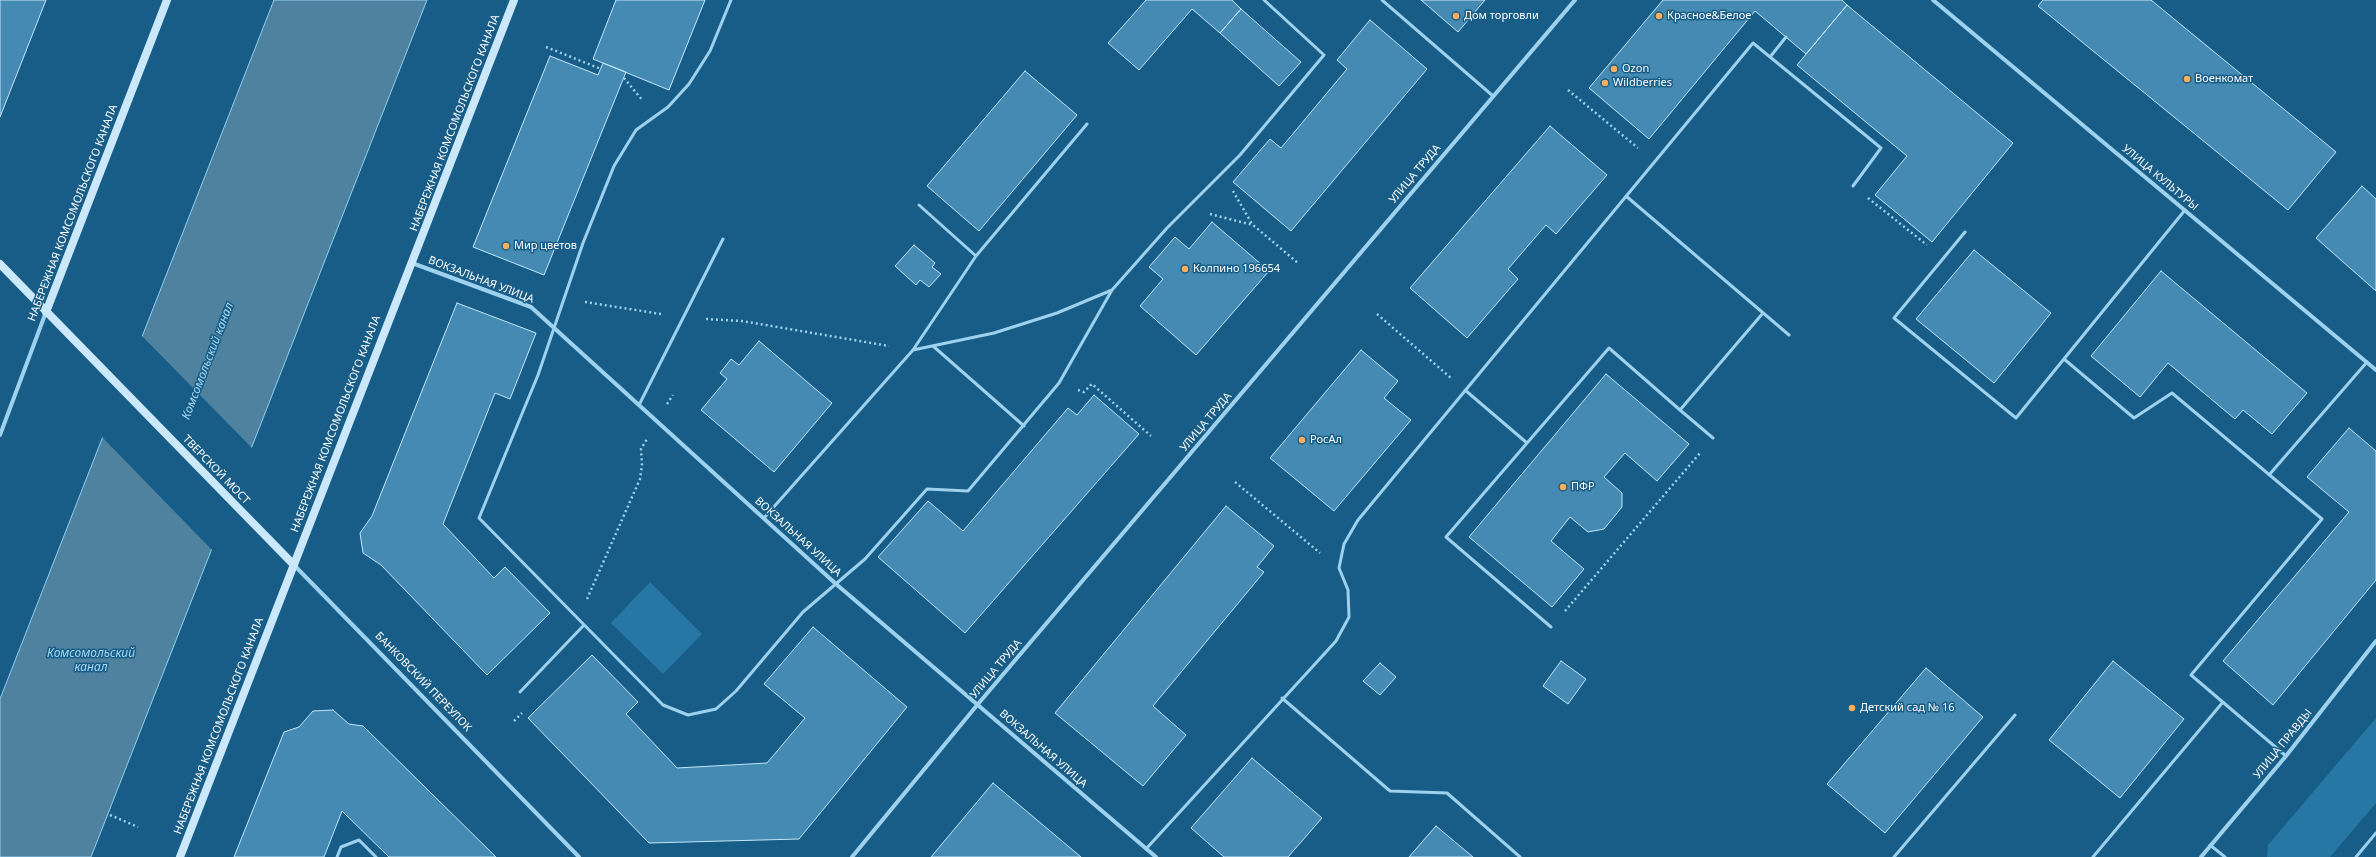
<!DOCTYPE html>
<html>
<head>
<meta charset="utf-8">
<style>
  body { margin:0 }
  canvas { display:block; background:#175d87 }
</style>
</head>
<body>
<canvas width="2376" height="857"></canvas>
<script>
const c = document.querySelector('canvas').getContext('2d');
c.lineJoin = 'round';
function fillPath(path, color) { c.fillStyle = color; c.fill(path, 'evenodd'); }
const poly = rows => new Path2D(rows.map(r => 'M' + r).join(''));
function trace(path, color, width, dash) { c.strokeStyle = color; c.lineWidth = width; c.lineCap = dash ? 'butt' : 'round'; c.setLineDash(dash || []); c.stroke(path); }
function label(font, color, halo, rows, align = 'center') {
  c.font = font + ' "Noto Sans",sans-serif'; c.lineWidth = 3; c.setLineDash([]); c.textBaseline = 'middle'; c.strokeStyle = halo; c.fillStyle = color; for (const [text, x, y, turn = 0] of rows) {
    c.save(); c.translate(x, y); c.rotate((+turn || 0) * Math.PI / 180); c.textAlign = isNaN(turn) ? turn : align; if (halo) c.strokeText(text, 0, 0); c.fillText(text, 0, 0); c.restore();
  }
}
const green = poly([
  [650,582,702,634,663,674,611,623],
  [2376,718,2376,803,2330,857,2267,857,2268,845]
]);
const water = poly([
  [274,0,427,0,91,857,0,857,0,699,274,0]
]);
const pier = poly([
  [141,335,253,449,213,551,101,436]
]);
const building = poly([
  [0,0,46,0,0,117,0,0],
  [616,0,705,0,669,90,593,59,616,0],
  [1146,0,1232,0,1241,9,1220,33,1192,9,1139,70,1108,43,1146,0],
  [1421,0,1485,0,1458,32,1421,0],
  [1663,0,1842,0,1847,5,1806,54,1755,11,1649,139,1589,88,1663,0],
  [2043,0,2151,0,2336,152,2288,210,2038,6,2043,0],
  [1847,5,2013,143,1932,242,1875,195,1907,156,1797,65,1847,5],
  [1241,9,1301,62,1279,86,1220,33,1241,9],
  [1370,20,1427,69,1291,231,1233,182,1270,139,1281,148,1347,69,1337,60,1370,20],
  [550,56,598,75,603,63,626,72,544,275,473,247,550,56],
  [1025,71,1077,115,979,231,927,186,1025,71],
  [1550,126,1607,175,1556,234,1546,225,1508,269,1518,279,1467,338,1410,288,1550,126],
  [2362,186,2376,199,2376,291,2316,238,2362,186],
  [1212,222,1269,271,1196,355,1140,306,1163,279,1149,267,1175,237,1189,249,1212,222],
  [914,245,935,263,932,267,941,274,929,287,920,280,916,285,895,266,914,245],
  [1974,250,2051,313,1994,383,1916,319,1974,250],
  [2161,271,2307,393,2272,434,2243,410,2235,419,2168,363,2140,397,2091,356,2161,271],
  [457,303,536,333,510,399,495,393,443,524,494,578,505,567,550,613,487,675,381,565,363,553,360,533,372,516,457,303],
  [759,341,832,403,774,472,701,410,727,379,720,373,731,359,739,365,759,341],
  [1361,350,1398,381,1384,398,1411,420,1334,511,1270,458,1361,350],
  [1606,374,1689,444,1657,481,1625,453,1604,477,1622,493,1622,507,1604,529,1588,532,1570,517,1551,541,1584,569,1552,607,1469,537,1606,374],
  [1094,395,1139,434,965,633,878,557,928,501,963,531,1068,408,1077,415,1094,395],
  [2349,428,2376,451,2376,580,2273,705,2223,661,2349,512,2307,477,2349,428],
  [1226,506,1274,546,1257,567,1264,572,1153,706,1186,735,1143,786,1055,713,1226,506],
  [813,627,907,707,799,839,649,843,528,718,592,655,638,702,626,714,677,768,767,763,805,718,764,684,813,627],
  [1561,661,1586,679,1568,704,1543,686,1561,661],
  [2113,661,2184,719,2120,798,2049,740,2113,661],
  [1380,663,1396,677,1380,695,1363,681,1380,663],
  [1926,668,1983,717,1885,833,1827,784,1926,668],
  [333,710,349,724,363,726,496,857,389,857,342,811,324,857,234,857,284,732,299,727,313,711,333,710],
  [1252,758,1322,818,1288,857,1224,857,1191,828,1252,758],
  [993,783,1081,857,931,857,993,783],
  [1436,826,1473,857,1409,857,1436,826]
]);
const path = poly([
  [546,47,601,69],
  [624,78,643,101],
  [1568,90,1638,148],
  [1233,191,1252,224],
  [1868,198,1927,245],
  [1210,214,1253,225,1298,263],
  [585,302,661,314],
  [1377,314,1451,378],
  [706,319,742,321,889,346],
  [1078,390,1084,392,1092,384,1151,436],
  [667,404,673,395],
  [1235,482,1320,553],
  [587,599,640,479,642,465,641,449,647,439],
  [1565,611,1700,453],
  [514,721,522,713],
  [110,815,138,827]
]);
const lane = poly([
  [731,0,710,51,689,84,668,107,636,130,614,166,583,243,538,375,479,518,663,705,688,715,716,709,736,691,803,612,865,559,927,489,968,491,1059,383,1112,290],
  [1382,0,1493,96],
  [1770,57,1786,37],
  [1626,196,1789,335],
  [919,205,976,256],
  [1965,232,1894,318,2016,418,2185,210],
  [933,346,1024,426],
  [913,350,976,256,1087,124],
  [2064,359,2134,418,2172,393,2322,519,2191,675,2286,756],
  [1465,390,1527,443],
  [639,405,723,239],
  [1680,410,1713,438],
  [2269,475,2367,362],
  [764,518,913,350,994,333,1057,313,1112,290,1167,228,1240,155,1324,55,1264,0],
  [1551,627,1446,537,1609,348,1680,410,1763,313],
  [520,692,584,625],
  [1282,698,1390,791,1447,793,1520,857],
  [2210,845,2225,857],
  [1146,849,1336,641,1349,617,1348,590,1339,568,1344,544,1358,520,1753,43,1881,148,1853,186],
  [337,857,341,847,359,840,376,857],
  [1894,857,2015,715],
  [2093,857,2223,702],
  [2356,857,2376,833]
]);
const street = poly([
  [1933,0,2376,370],
  [412,263,531,307,836,584,1156,857],
  [0,435,46,312],
  [294,565,579,857],
  [852,857,978,704,1575,0],
  [2201,857,2286,756,2376,641]
]);
const secondary = poly([
  [0,264,294,565],
  [46,312,167,0],
  [180,857,514,0]
]);
const markers = [
  [1456,16,4,"#ffaf5a"],
  [1659,16,4,"#ffaf5a"],
  [1614,69,4,"#ffaf5a"],
  [2187,79,4,"#ffaf5a"],
  [1605,83,4,"#ffaf5a"],
  [506,246,4,"#ffaf5a"],
  [1185,269,4,"#ffaf5a"],
  [1302,440,4,"#ffaf5a"],
  [1563,487,4,"#ffaf5a"],
  [1852,708,4,"#ffaf5a"]
];
const poiNames = [
  ["Дом торговли",1464,16],
  ["Красное&Белое",1667,16],
  ["Ozon",1622,69],
  ["Военкомат",2195,79],
  ["Wildberries",1613,83],
  ["Мир цветов",514,246],
  ["Колпино 196654",1193,269],
  ["РосАл",1310,440],
  ["ПФР",1571,487],
  ["Детский сад № 16",1860,708]
];
const streetNames = [
  ["НАБЕРЕЖНАЯ КОМСОМОЛЬСКОГО КАНАЛА",455,123,-69],
  ["УЛИЦА ТРУДА",1415,174,-50],
  ["УЛИЦА КУЛЬТУРЫ",2160,178,40],
  ["НАБЕРЕЖНАЯ КОМСОМОЛЬСКОГО КАНАЛА",73,213,-69],
  ["ВОКЗАЛЬНАЯ УЛИЦА",481,280,21],
  ["УЛИЦА ТРУДА",1206,422,-50],
  ["НАБЕРЕЖНАЯ КОМСОМОЛЬСКОГО КАНАЛА",336,424,-69],
  ["ТВЕРСКОЙ МОСТ",216,470,46],
  ["ВОКЗАЛЬНАЯ УЛИЦА",798,537,42],
  ["УЛИЦА ТРУДА",996,669,-50],
  ["БАНКОВСКИЙ ПЕРЕУЛОК",423,682,46],
  ["НАБЕРЕЖНАЯ КОМСОМОЛЬСКОГО КАНАЛА",219,726,-69],
  ["УЛИЦА ПРАВДЫ",2283,744,-51],
  ["ВОКЗАЛЬНАЯ УЛИЦА",1043,749,41]
];
const waterNames = [
  ["Комсомольский канал",208,361,-69],
  ["Комсомольский",91,654],
  ["канал",91,668]
];
fillPath(green, '#2677a4');
fillPath(water, '#4e829f');
trace(water, '#8fcff0', 1);
fillPath(pier, '#175d87');
fillPath(building, '#448ab2');
trace(building, '#c3e6fa', 1);
trace(path, '#9dd1ed', 2.5, [2, 3]);
trace(lane, '#9dd1ed', 3);
trace(street, '#9dd1ed', 4);
trace(secondary, '#cae8fa', 8);
for (const [x, y, r, color] of markers) { const dot = new Path2D(); dot.arc(x, y, r, 0, 2 * Math.PI); c.fillStyle = color; c.fill(dot); trace(dot, '#175d87', 1.5); }
label('11px', '#fff', '#175d87', poiNames, 'left');
label('11px', '#fff', '#175d87', streetNames);
label('italic 12px', '#a9daf5', '#175d87', waterNames);
</script>
</body>
</html>
